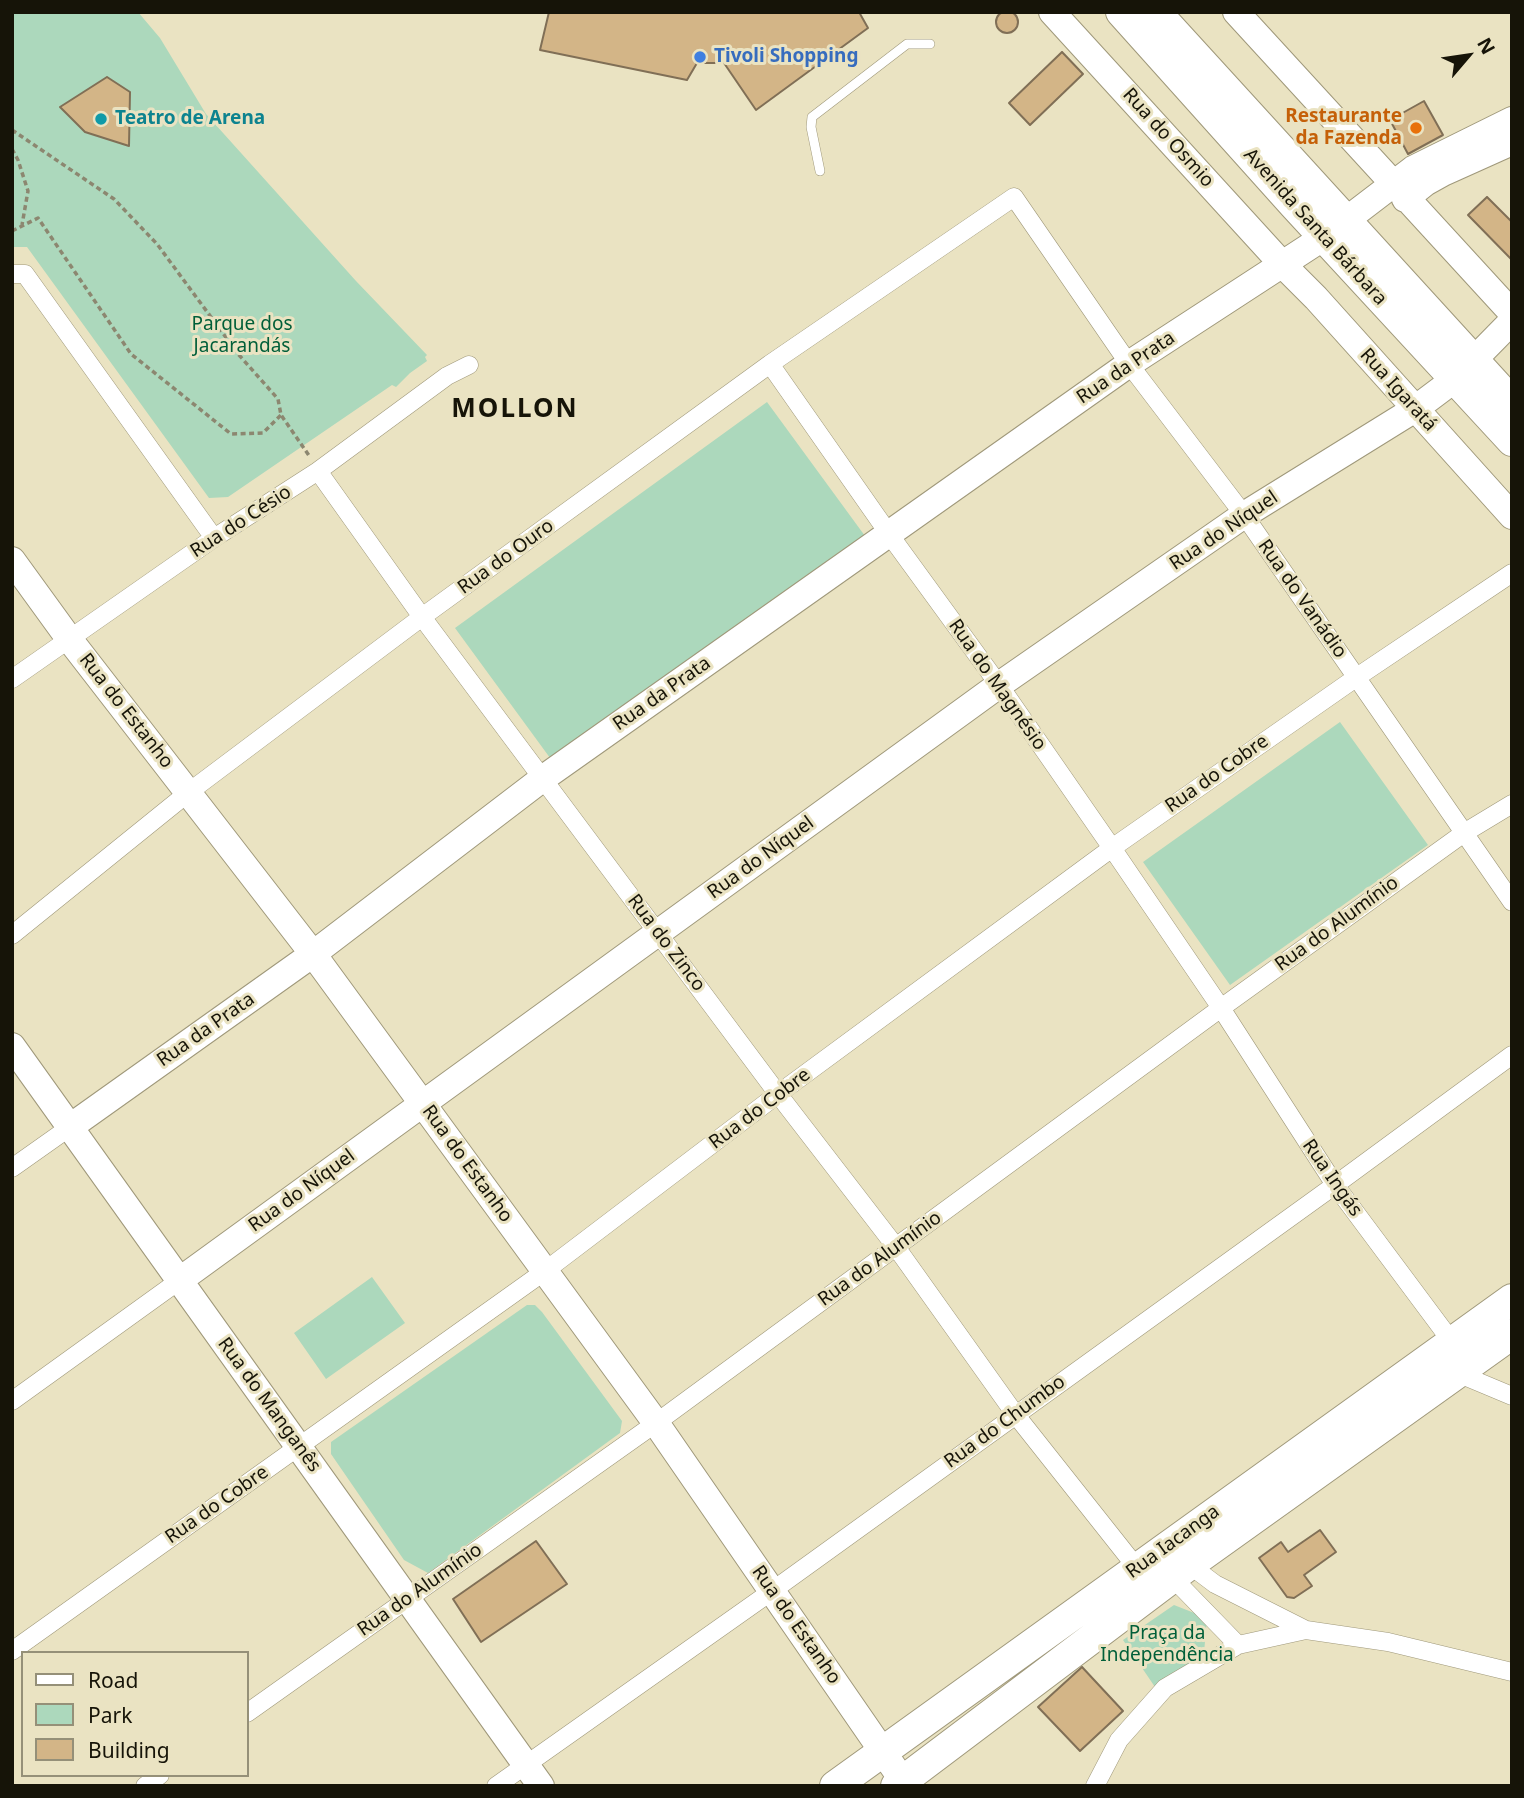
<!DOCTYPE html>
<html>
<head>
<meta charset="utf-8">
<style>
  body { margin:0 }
  #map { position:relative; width:1524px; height:1798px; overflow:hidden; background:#eae3c2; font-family:"Noto Sans",sans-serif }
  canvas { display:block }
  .frame { position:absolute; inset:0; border:14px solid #161408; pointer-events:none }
  .legend { position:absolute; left:21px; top:1651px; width:228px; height:126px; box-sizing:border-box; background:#eae3c2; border:2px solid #959078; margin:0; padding:9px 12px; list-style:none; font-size:21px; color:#161408 }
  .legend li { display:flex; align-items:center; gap:14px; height:35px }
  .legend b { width:35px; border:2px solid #959078 }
  .north { position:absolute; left:1433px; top:21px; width:70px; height:70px; -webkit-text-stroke:5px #eae3c2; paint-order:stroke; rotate:61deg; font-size:19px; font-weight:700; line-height:28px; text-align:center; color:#161408 }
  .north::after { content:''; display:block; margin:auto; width:24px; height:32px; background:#161408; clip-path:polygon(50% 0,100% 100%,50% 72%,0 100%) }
</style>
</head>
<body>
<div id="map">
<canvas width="1524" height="1798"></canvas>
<div class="frame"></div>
<ul class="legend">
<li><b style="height:9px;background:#fff"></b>Road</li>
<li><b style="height:19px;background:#acd8bc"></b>Park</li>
<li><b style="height:19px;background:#d3b587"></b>Building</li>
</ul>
<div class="north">N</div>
</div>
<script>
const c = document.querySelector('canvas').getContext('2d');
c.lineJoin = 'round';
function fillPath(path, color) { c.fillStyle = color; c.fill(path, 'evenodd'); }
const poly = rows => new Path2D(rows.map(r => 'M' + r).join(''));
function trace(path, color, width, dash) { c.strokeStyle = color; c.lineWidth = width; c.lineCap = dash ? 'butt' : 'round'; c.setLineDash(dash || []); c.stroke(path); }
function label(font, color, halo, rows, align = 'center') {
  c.font = font + ' "Noto Sans",sans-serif'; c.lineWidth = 6; c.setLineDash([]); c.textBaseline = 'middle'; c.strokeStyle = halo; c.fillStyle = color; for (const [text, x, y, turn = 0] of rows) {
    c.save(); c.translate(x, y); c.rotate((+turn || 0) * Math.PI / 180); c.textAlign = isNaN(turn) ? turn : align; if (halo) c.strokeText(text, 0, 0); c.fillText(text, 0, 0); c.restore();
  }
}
const green = poly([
  [12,12,138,12,160,38,206,114,356,281,427,355,425,357,427,361,410,373,396,387,392,385,228,497,209,498,27,247,12,247],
  [767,402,865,536,553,762,455,628],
  [1340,722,1428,845,1230,985,1143,862],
  [372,1277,405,1323,326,1379,294,1333],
  [527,1305,535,1305,542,1312,622,1421,620,1433,428,1573,404,1560,331,1454,331,1442],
  [1174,1605,1207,1618,1204,1653,1155,1687,1123,1640]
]);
const building = poly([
  '996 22a11 11 0 1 1 22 0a11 11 0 1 1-22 0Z',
  [549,12,859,12,868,28,756,110,724,63,697,63,687,80,540,50,549,12],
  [1062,52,1083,74,1030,125,1009,103,1062,52],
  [107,77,130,92,129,146,85,132,60,107,107,77],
  [1424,101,1443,135,1408,154,1390,120,1424,101],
  [1487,197,1512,222,1512,260,1468,215,1487,197],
  [1320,1530,1336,1552,1304,1575,1312,1586,1294,1598,1287,1597,1259,1558,1281,1542,1288,1552,1320,1530],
  [536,1541,567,1584,481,1642,453,1599,536,1541],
  [1082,1667,1123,1711,1080,1751,1038,1707,1082,1667]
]);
const path = poly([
  [12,130,114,199,157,244,239,355,278,399,281,415,310,457],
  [12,149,18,160,28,191,22,225],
  [12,231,38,218,131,354,231,434,263,433,281,415]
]);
const lane = poly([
  [820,171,811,127,812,117,907,44,930,44]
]);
const street = poly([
  [12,274,25,274,214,538],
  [770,364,889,534,999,685,1112,848,1221,1008,1335,1185,1452,1342],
  [318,471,422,617,778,1094,896,1247,1015,1414,1137,1568],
  [12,679,214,538,318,471,447,376,469,365],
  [12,935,189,792,422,617,770,364,1014,197,1129,364,1244,515,1512,902],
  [12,1168,70,1127],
  [1457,1373,1512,1396],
  [12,1401,180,1280],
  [1183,1560,1215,1584,1306,1630,1388,1642,1512,1672],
  [1167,1572,1238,1645],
  [12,1651,545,1271,778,1094,1112,848,1357,677,1512,573],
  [247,1713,656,1423,1221,1008,1464,833,1512,804],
  [145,1786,160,1775],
  [496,1786,772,1591,1335,1185,1512,1055],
  [1095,1786,1119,1740,1165,1688,1238,1645,1306,1630]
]);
const secondary = poly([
  [1052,12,1283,265,1316,298,1512,516],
  [1236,12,1512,313],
  [1405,199,1425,183,1443,173,1512,142],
  [12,560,70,640,313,954,656,1423,903,1781],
  [12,1046,541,1786],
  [70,1127,313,954,542,779,1129,364,1324,237,1413,169,1512,120],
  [180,1280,999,685,1244,515,1415,409,1455,379,1512,321]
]);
const primary = poly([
  [1121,12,1294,205,1512,441],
  [1156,12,1512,402],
  [835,1786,1512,1299],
  [896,1786,1189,1565,1512,1334]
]);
const markers = [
  [700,57,7,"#3f7fe0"],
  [101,119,7,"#0f9aa8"],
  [1416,128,7,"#e8710a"]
];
const shopNames = [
  ["Tivoli Shopping",714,57]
];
const foodNames = [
  ["Restaurante",1402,117],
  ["da Fazenda",1402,139]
];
const cultureNames = [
  ["Teatro de Arena",115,119]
];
const streetNames = [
  ["Rua do Osmio",1168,138,48],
  ["Avenida Santa Bárbara",1315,227,48],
  ["Rua da Prata",1126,368,-34],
  ["Rua Igaratá",1398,390,48],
  ["Rua do Césio",241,522,-33],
  ["Rua do Níquel",1224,531,-34],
  ["Rua do Ouro",506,557,-36],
  ["Rua do Vanádio",1302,599,55],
  ["Rua do Magnésio",997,685,55],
  ["Rua da Prata",662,694,-35],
  ["Rua do Estanho",126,711,52],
  ["Rua do Cobre",1217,774,-35],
  ["Rua do Níquel",761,858,-36],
  ["Rua do Alumínio",1337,924,-36],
  ["Rua do Zinco",666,943,53],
  ["Rua da Prata",206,1030,-35],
  ["Rua do Cobre",760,1109,-37],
  ["Rua do Estanho",467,1164,54],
  ["Rua Ingás",1332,1178,55],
  ["Rua do Níquel",302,1191,-36],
  ["Rua do Alumínio",880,1259,-36],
  ["Rua do Manganês",269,1405,54],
  ["Rua do Chumbo",1005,1422,-36],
  ["Rua do Cobre",217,1505,-35],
  ["Rua Iacanga",1173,1542,-36],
  ["Rua do Alumínio",420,1590,-35],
  ["Rua do Estanho",796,1625,55]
];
const parkNames = [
  ["Parque dos",242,325],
  ["Jacarandás",242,347],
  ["Praça da",1167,1634],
  ["Independência",1167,1656]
];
const districtNames = [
  ["MOLLON",515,410]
];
fillPath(green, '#acd8bc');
fillPath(building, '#d3b587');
trace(building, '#806f56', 2);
trace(lane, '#9f987a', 10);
trace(street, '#9f987a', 19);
trace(secondary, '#9f987a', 28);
trace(primary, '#9f987a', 32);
trace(path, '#8c8770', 3.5, [5, 3.5]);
trace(lane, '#fff', 9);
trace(street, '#fff', 18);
trace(secondary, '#fff', 26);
trace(primary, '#fff', 30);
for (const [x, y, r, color] of markers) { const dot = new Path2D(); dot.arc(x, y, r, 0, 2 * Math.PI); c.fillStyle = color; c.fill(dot); trace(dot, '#eae3c2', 2.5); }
label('bold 19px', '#366cbe', '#eae3c2', shopNames, 'left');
label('bold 19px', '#c56008', '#eae3c2', foodNames, 'right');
label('bold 19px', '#0d838f', '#eae3c2', cultureNames, 'left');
label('19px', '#161408', '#eae3c2', streetNames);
label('19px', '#015f39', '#eae3c2', parkNames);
c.letterSpacing = '2px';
label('bold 26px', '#161408', '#eae3c2', districtNames);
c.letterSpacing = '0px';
</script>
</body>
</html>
